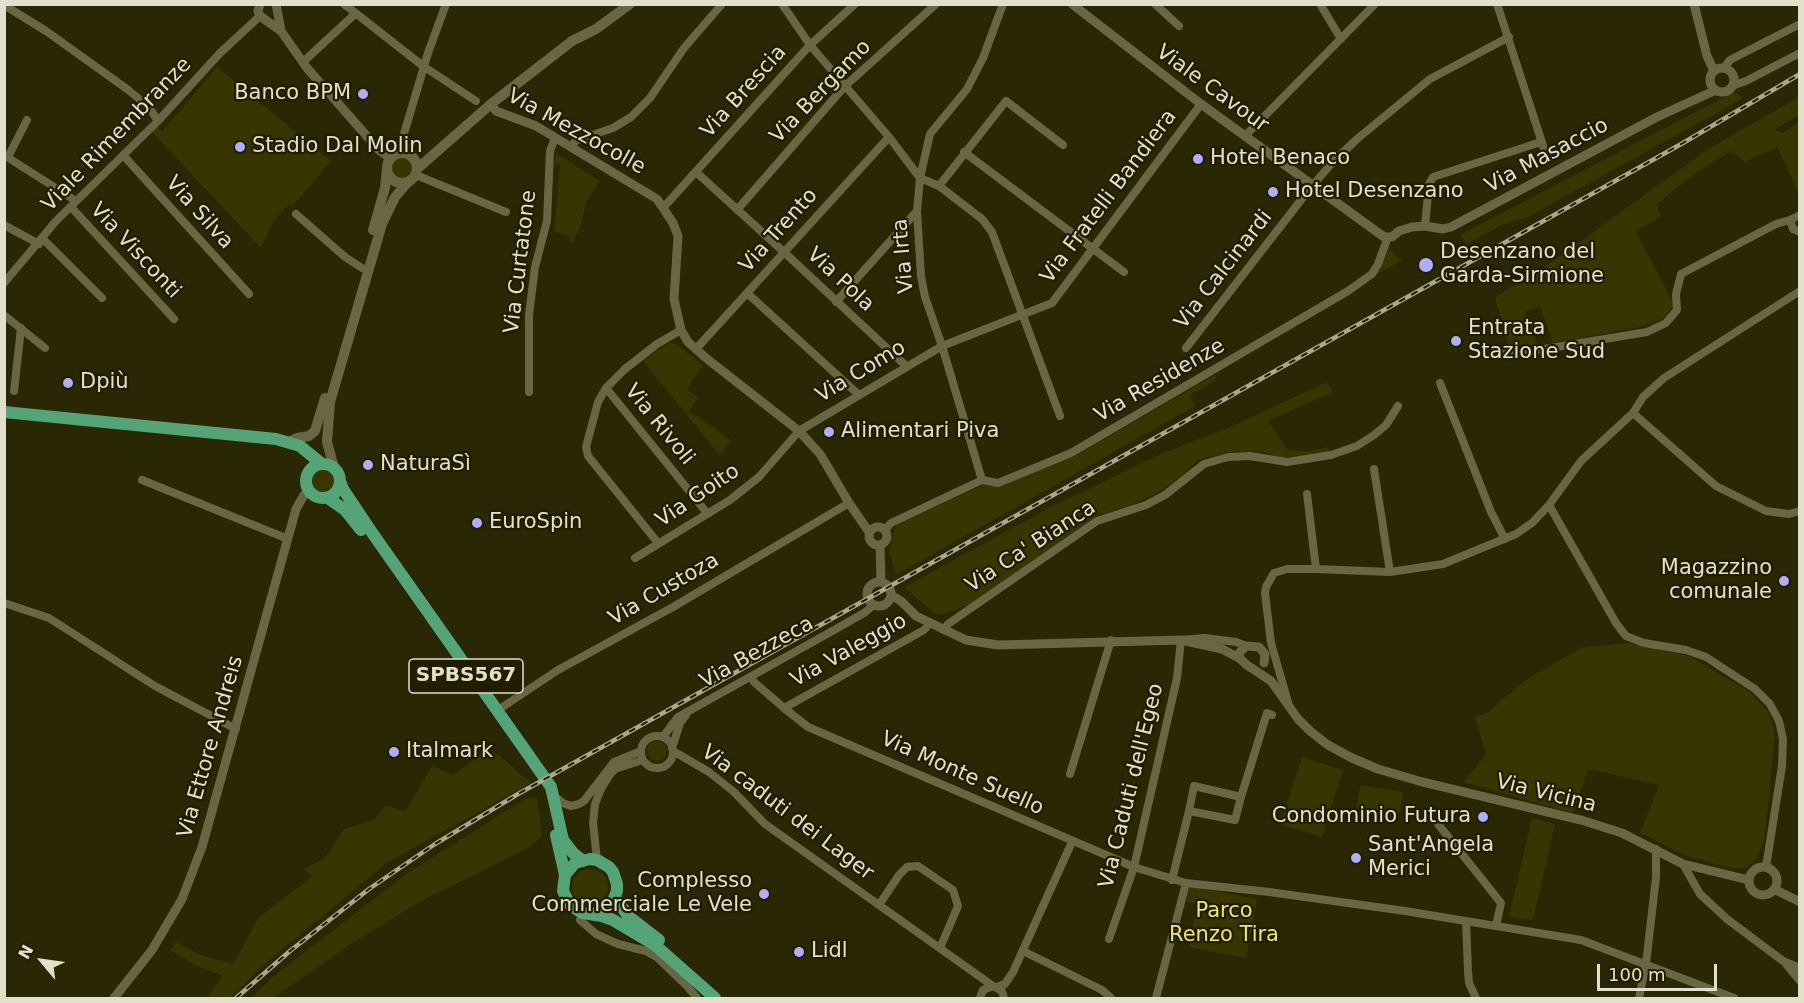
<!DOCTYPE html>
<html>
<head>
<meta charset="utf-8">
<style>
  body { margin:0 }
  #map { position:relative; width:1804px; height:1003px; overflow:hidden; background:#2a2704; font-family:"DejaVu Sans",sans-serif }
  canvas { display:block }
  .frame { position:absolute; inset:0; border:6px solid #e1e0cd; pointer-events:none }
  .north { position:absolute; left:12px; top:931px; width:60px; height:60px; -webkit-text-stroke:4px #201d00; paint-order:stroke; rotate:299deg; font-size:16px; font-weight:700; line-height:24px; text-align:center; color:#e1e0cd }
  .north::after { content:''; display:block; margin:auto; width:21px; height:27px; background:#e1e0cd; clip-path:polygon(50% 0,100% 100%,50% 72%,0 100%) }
  .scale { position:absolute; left:1597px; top:964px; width:120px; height:27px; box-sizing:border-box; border:3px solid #e1e0cd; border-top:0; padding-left:8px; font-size:18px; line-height:21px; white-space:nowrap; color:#e1e0cd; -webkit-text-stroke:4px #201d00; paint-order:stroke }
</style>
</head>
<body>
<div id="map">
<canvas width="1804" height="1003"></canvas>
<div class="frame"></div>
<div class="north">N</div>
<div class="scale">100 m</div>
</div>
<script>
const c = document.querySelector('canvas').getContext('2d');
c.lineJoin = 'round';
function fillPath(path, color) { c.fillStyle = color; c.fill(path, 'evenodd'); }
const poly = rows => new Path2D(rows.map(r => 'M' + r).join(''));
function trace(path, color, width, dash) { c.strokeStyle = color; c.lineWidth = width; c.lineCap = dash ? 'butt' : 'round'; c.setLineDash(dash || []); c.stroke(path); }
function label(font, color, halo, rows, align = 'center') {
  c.font = font + ' "DejaVu Sans",sans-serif'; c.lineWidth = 4.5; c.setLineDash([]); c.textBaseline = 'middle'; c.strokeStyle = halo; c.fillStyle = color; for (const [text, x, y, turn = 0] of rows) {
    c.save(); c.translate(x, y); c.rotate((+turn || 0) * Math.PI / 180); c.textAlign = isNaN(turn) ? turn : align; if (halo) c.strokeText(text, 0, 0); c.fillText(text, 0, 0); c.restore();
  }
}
const green = poly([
  [217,67,331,161,292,207,289,204,274,221,261,248,151,131,156,125,162,132],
  [1734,92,1744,98,1526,218,1504,224,1467,244,1460,235],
  [1799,97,1799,115,1774,130,1783,133,1799,122,1799,193,1777,147,1745,162,1731,151,1694,174,1657,204,1661,216,1636,231,1674,305,1664,318,1639,327,1553,343,1540,306,1525,312,1538,347,1510,349,1495,297,1548,265,1708,149],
  [556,153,600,181,587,200,580,227,572,243,569,242,570,237,554,231,560,165,554,164],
  [403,156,410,159,414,168,412,175,402,179,393,174,391,167,394,161],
  [1389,246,1394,255,1403,260,1374,276,1382,265],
  [670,342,675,343,703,365,687,389,698,398,689,411,731,440,720,456,643,361],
  [1215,375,1217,380,1190,395,1195,406,896,575,889,550,896,525,983,485,998,486,1073,457],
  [1327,382,1333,392,1268,421,1288,450,1309,452,1327,447,1329,451,1283,458,1259,451,1228,452,1198,460,1179,478,1160,491,1130,506,1098,515,972,603,942,615,934,613,904,587,1051,507,1163,453,1226,429],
  '312 481a11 11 0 1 1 22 0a11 11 0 1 1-22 0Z',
  [1630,643,1689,656,1750,692,1769,713,1775,735,1765,837,1758,857,1748,867,1735,869,1689,857,1640,833,1659,785,1588,769,1573,813,1464,782,1486,754,1475,717,1488,712,1527,679,1583,647],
  '647 751a10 10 0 1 1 20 0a10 10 0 1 1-20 0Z',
  [488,750,500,756,531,783,388,862,267,962,230,998,206,998,223,976,193,964,170,950,176,942,201,955,233,964,259,917,313,876,304,869,325,858,344,829,374,820,386,805,405,812,432,766,453,775],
  [1302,757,1343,770,1322,837,1280,824],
  [1360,785,1403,792,1399,815,1357,808],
  [537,797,542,836,530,847,423,900,354,942,273,998,252,998,274,976,405,875,525,799],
  [1532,818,1555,824,1533,920,1509,917],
  '572 887a18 18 0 1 1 36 0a18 18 0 1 1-36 0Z',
  [1189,886,1257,899,1246,958,1189,947,1197,904,1186,902]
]);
const minor = poly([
  [344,4,423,66,476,101],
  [782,4,810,45,889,137,920,178,939,186,982,219,992,232,1060,416],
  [1155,4,1179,26],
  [1320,4,1341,39],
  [1497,4,1547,158],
  [4,5,46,31,127,89,149,107,158,121],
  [303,62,355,14],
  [1724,68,1730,60,1800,24],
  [1732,86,1746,81,1800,53],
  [1245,136,1375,4],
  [572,147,575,141,613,128,631,117,650,98,684,48,722,4],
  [403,152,403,137,428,53,446,4],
  [964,152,1124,272],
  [4,155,76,201],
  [123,155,249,294],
  [8,157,27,120],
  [696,172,785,253,906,366],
  [416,175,506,212],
  [939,186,1006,101,1063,145],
  [71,207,174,319],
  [663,208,810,45,855,4],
  [737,210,844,87,936,4],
  [296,214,345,257,362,268],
  [1800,215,1790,220,1793,229,1800,232],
  [4,225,39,244],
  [1425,226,1429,184,1433,177,1541,142],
  [43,239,102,298],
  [4,283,56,221,158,121,220,53,260,16],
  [747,293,859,395],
  [836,302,917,211],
  [4,315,45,348],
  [1186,348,1308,191,1331,164,1357,139,1430,79,1509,37],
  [696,349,889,137],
  [1499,351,1508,355,1647,332,1666,323,1677,310,1676,294,1681,274,1776,224,1790,220],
  [1440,383,1491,512,1505,539],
  [606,388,707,513],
  [14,391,21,328],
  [529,392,529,315,535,267,547,221,550,151,555,138],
  [1633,413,1716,486,1766,511,1789,514,1800,511],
  [1374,469,1390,572],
  [142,480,288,539],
  [982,480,942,346,925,297,921,276,917,211,920,178,930,134,967,89,983,58,1003,4],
  [982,480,998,483,1071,453,1348,291,1372,274,1378,264,1388,237],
  [1307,494,1316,569],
  [1549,505,1616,623,1626,636,1644,643,1686,650,1706,657,1755,689,1770,704,1779,721,1783,739,1782,766,1766,867],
  [885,530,891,523,982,480],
  [658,543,588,456,586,447,598,402,606,388,625,369,657,344,681,330],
  [635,558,730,500,759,477,799,431,942,346,1052,303,1201,104],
  [4,603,49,618,155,686,236,729],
  [944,630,948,624,1097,521,1146,505,1165,495,1204,464,1228,457,1250,456,1287,462,1331,455,1357,446,1374,435,1386,425,1398,406],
  [751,677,754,682,784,708,808,727,1134,867,1186,883,1269,892,1405,911,1581,940,1734,998],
  [1288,702,1271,643,1265,593,1266,587,1274,573,1287,569,1316,569,1390,572,1443,564,1516,534,1532,523,1549,505,1581,461,1633,413,1643,397,1664,378,1800,291],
  [784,708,924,630,930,623],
  [498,710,558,670,673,607,849,503],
  '641 752a16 16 0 1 1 32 0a16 16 0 1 1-32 0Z',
  [663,737,678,717,827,634,864,613,874,605],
  [672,748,680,723,686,715],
  [673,751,709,772,734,792,765,824,993,986],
  [618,768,643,760],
  [1070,774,1111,640],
  [554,796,563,803,571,806,579,804,584,801,614,762,641,751],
  [1241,797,1267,713,1272,715],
  [1438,824,1501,903,1496,926],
  [597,860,593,822,595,804,601,789,611,773,628,757],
  [1683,864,1700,894,1727,919,1783,961,1800,968],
  [1172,880,1189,811,1235,820,1241,797,1194,786,1189,811],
  [879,905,899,875,907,867,918,866,953,890,958,906,940,948],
  [580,920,596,934,618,944,646,951,658,958,686,985,697,998],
  [1466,921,1468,971,1469,983,1476,998],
  [1109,939,1134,867,1177,678,1181,640,1205,638,1236,642,1246,646],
  [1023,951,1102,990,1111,998],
  [1786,964,1800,981],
  [996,987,1005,984,1013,972,1072,842],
  [980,998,983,990,993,986,1002,991,1004,998],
  [1156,998,1186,883],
  [1639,998,1646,964,1656,877,1656,849]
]);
const tertiary = poly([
  [260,4,258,11,260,16,281,31,307,68,379,150,390,158],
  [276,4,281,31],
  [1072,4,1201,104,1384,237,1392,237,1399,231,1412,227,1425,226,1443,229,1451,227,1657,117,1716,90],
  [1694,4,1707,56,1714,71],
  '1710 80a12 12 0 1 1 24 0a12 12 0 1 1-24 0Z',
  [491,104,496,111,536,126,657,199,673,223,678,236,674,299,681,330,688,342,706,358,799,431,820,454,849,503,869,532],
  '869 536a9 9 0 1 1 18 0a9 9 0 1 1-18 0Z',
  [880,545,881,582],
  '867 594a12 12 0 1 1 24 0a12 12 0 1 1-24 0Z',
  [891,595,901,601,916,616,966,640,998,645,1181,640,1222,649,1239,658,1247,665,1271,681,1298,719,1310,731,1328,745,1352,758,1378,769,1419,781,1581,820,1622,833,1683,864,1749,880],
  [1239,658,1240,652,1246,646,1259,647,1265,654,1264,663],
  '1749 881a14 14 0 1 1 28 0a14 14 0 1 1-28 0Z',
  [1774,889,1800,902],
  [114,998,152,950,182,899,202,847,296,509,304,495,310,493]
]);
const secondary = poly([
  '387 168a15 15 0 1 1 30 0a15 15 0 1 1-30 0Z',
  [417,169,491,104,572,41,596,29,630,4],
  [373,230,385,188,387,169],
  [289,442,297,438,309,436,315,431,325,398],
  [334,468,327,442,330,402,382,224,395,197,408,182]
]);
const primary = poly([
  [4,412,276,439,300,446,322,464],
  '306 481a17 17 0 1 1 34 0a17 17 0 1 1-34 0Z',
  [340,481,343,489,373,534,551,787,563,840,573,853,582,860],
  [328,498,345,510,361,530],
  [556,835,565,875],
  [615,897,628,916,659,940],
  [591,914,603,911,612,903,617,891,617,884,613,872,609,867,597,860,590,859,575,863,565,875,563,891,570,905,582,913,602,916,613,920,655,945,715,998]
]);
const rail = poly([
  [236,998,290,951,369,889,435,844,518,794,1683,143,1800,74]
]);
const markers = [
  [363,94,6,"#afaefa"],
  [240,147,6,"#afaefa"],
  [1198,159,6,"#afaefa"],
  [1273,192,6,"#afaefa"],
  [1426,265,8,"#afaefa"],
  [1456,341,6,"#afaefa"],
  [68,383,6,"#afaefa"],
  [829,432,6,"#afaefa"],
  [368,465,6,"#afaefa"],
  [477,523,6,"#afaefa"],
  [1784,581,6,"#afaefa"],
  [394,752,6,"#afaefa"],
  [1483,817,6,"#afaefa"],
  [1356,858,6,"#afaefa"],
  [764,894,6,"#afaefa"],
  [799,952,6,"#afaefa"]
];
const shields = [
  [466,676,114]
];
const shieldNames = [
  ["SPBS567",466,676]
];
const streetNames = [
  ["Viale Cavour",1212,89,36],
  ["Via Brescia",744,92,-48],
  ["Via Bergamo",821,92,-46],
  ["Via Mezzocolle",576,132,29],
  ["Viale Rimembranze",117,135,-46],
  ["Via Masaccio",1547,156,-28],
  ["Via Fratelli Bandiera",1109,197,-53],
  ["Via Silva",199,213,48],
  ["Via Trento",779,231,-48],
  ["Via Visconti",135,251,47],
  ["Via Irta",904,256,-95],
  ["Via Curtatone",521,262,-83],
  ["Via Calcinardi",1224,270,-52],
  ["Via Pola",840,280,43],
  ["Via Como",861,372,-31],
  ["Via Residenze",1160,381,-30],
  ["Via Rivoli",659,425,51],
  ["Via Goito",698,496,-34],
  ["Via Ca' Bianca",1031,547,-33],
  ["Via Custoza",664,590,-30],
  ["Via Valeggio",849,651,-29],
  ["Via Bezzeca",757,653,-29],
  ["Via Ettore Andreis",211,747,-74],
  ["Via Monte Suello",962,774,24],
  ["Via Caduti dell'Egeo",1132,786,-76],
  ["Via Vicina",1546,794,14],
  ["Via caduti dei Lager",787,813,37]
];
const poiNames = [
  ["Banco BPM",351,94,"right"],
  ["Stadio Dal Molin",252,147],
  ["Hotel Benaco",1210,159],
  ["Hotel Desenzano",1285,192],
  ["Desenzano del",1440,253],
  ["Garda-Sirmione",1440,277],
  ["Entrata",1468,329],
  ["Stazione Sud",1468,353],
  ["Dpiù",80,383],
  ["Alimentari Piva",841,432],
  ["NaturaSì",380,465],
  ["EuroSpin",489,523],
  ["Magazzino",1772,569,"right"],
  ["comunale",1772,593,"right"],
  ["Italmark",406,752],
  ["Condominio Futura",1471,817,"right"],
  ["Sant'Angela",1368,846],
  ["Merici",1368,870],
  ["Complesso",752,882,"right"],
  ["Commerciale Le Vele",752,906,"right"],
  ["Lidl",811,952]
];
const parkNames = [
  ["Parco",1224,912],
  ["Renzo Tira",1224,936]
];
fillPath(green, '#393500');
trace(minor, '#686643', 8);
trace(tertiary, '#686643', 9);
trace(secondary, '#686643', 10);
trace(primary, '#55a478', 12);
trace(rail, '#a9a790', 4.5);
trace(rail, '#201d00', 2, [7]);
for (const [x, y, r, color] of markers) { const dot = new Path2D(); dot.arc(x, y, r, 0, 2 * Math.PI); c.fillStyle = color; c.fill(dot); trace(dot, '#201d00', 2); }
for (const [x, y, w] of shields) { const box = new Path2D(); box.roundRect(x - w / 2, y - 17, w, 34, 4.5); c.fillStyle = '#201d00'; c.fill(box); trace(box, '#e1e0cd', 1.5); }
label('bold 20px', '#e1e0cd', null, shieldNames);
label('21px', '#e1e0cd', '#201d00', streetNames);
label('21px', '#e1e0cd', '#201d00', poiNames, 'left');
label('21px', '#ede47b', '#201d00', parkNames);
</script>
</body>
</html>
